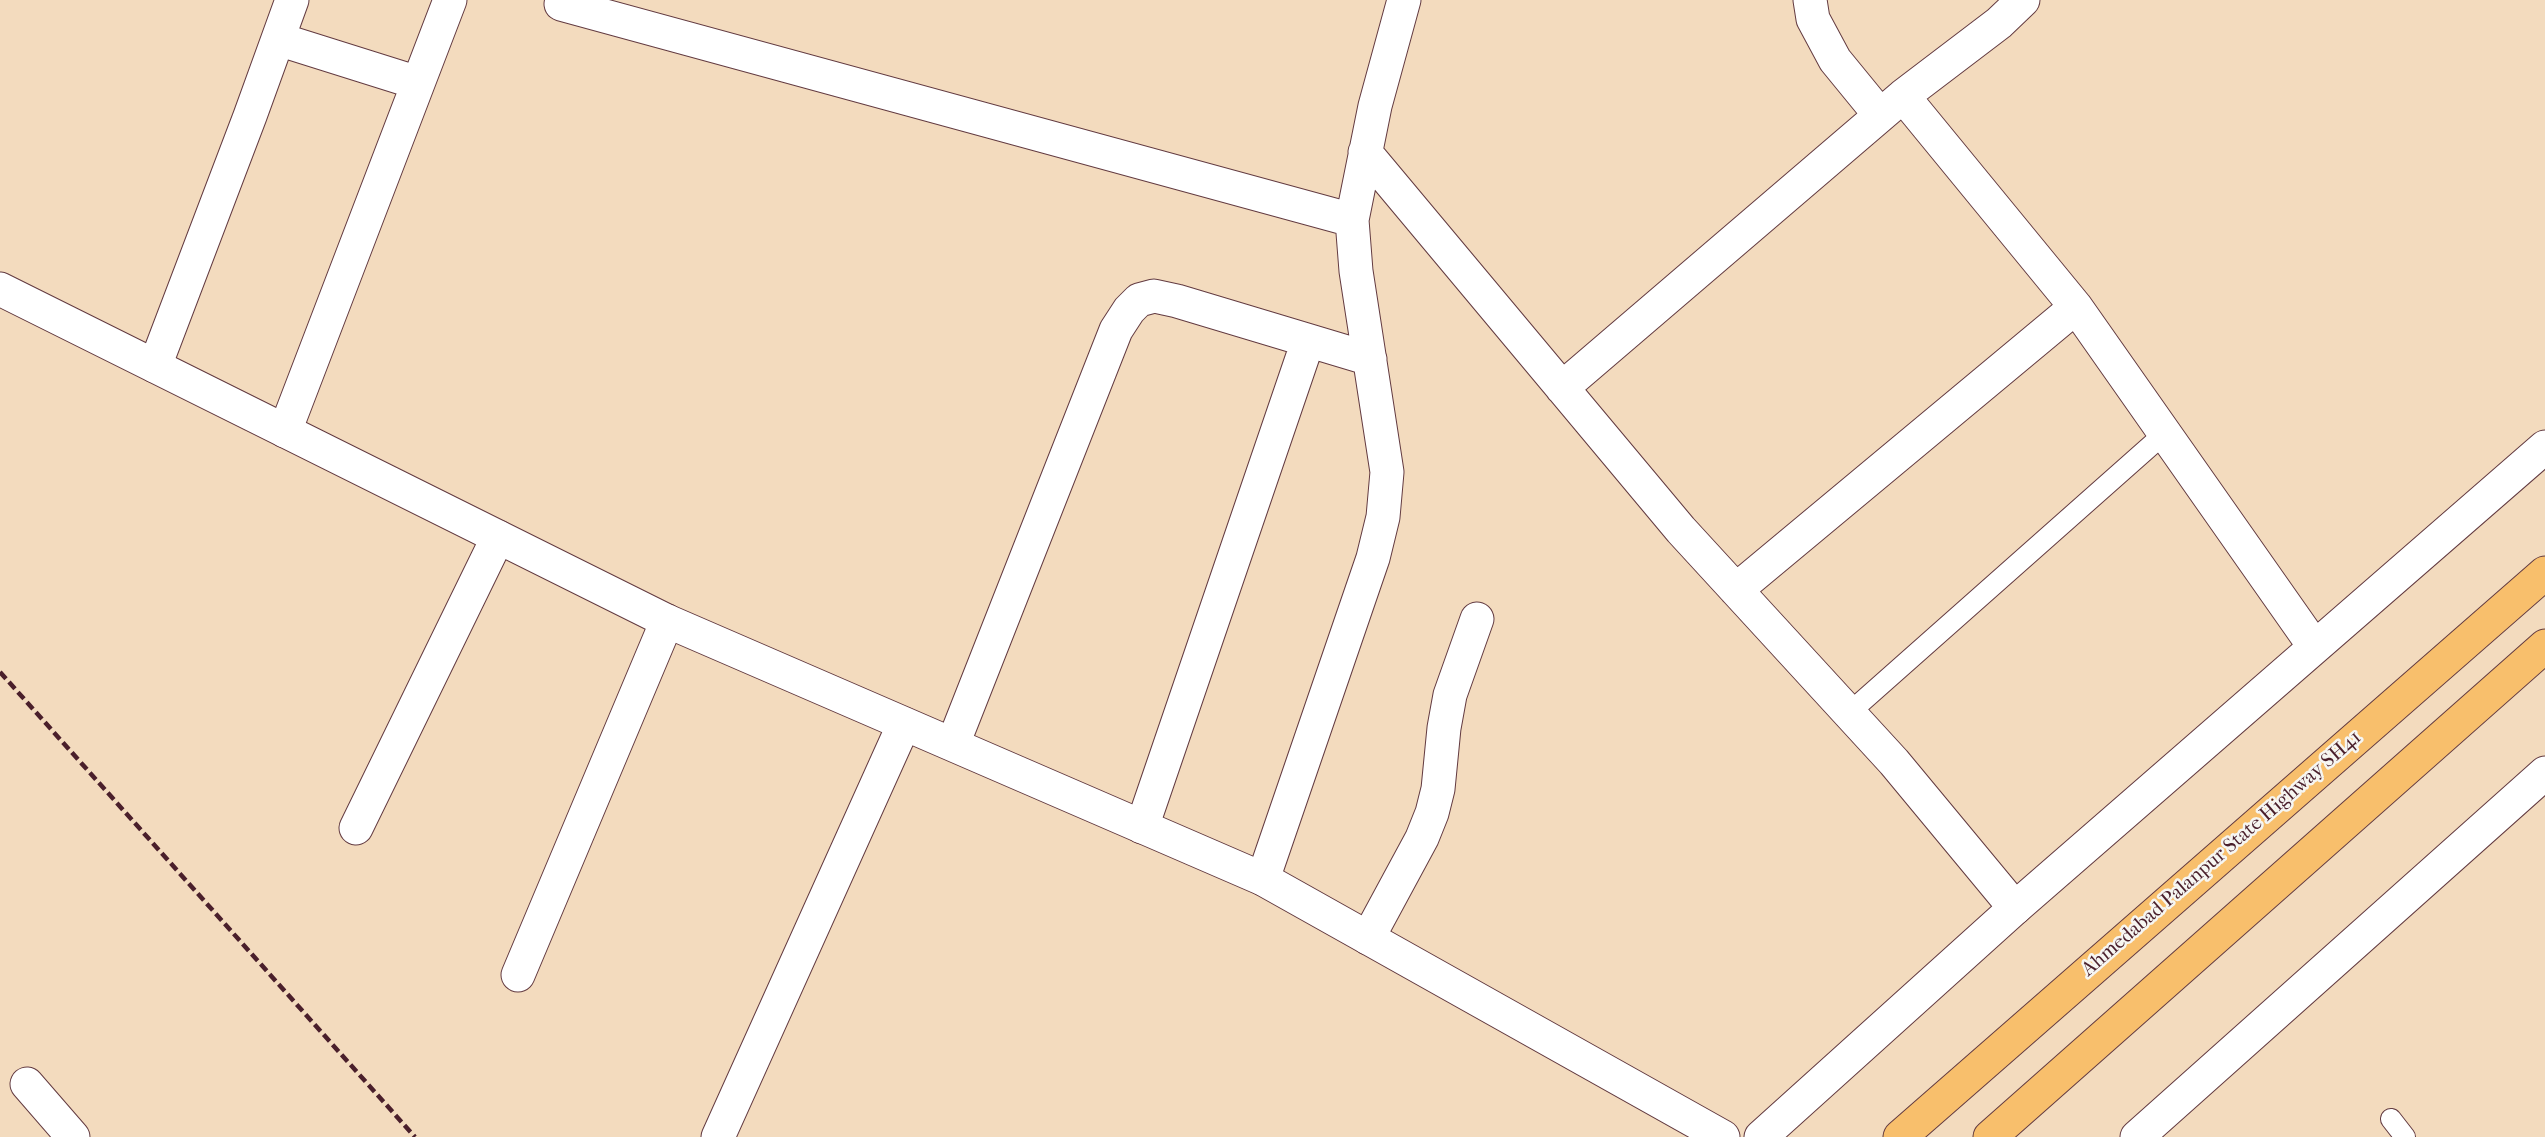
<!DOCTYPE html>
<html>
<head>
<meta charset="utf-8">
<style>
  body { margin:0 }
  canvas { display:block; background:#f3dbbe }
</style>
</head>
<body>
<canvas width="2545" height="1137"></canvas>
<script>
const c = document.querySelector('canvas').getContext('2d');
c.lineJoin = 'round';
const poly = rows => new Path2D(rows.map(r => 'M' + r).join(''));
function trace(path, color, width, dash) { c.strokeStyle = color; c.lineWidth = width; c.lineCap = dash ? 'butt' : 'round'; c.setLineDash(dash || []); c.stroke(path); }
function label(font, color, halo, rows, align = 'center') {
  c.font = font + ' "IM FELL French Canon",serif'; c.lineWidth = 5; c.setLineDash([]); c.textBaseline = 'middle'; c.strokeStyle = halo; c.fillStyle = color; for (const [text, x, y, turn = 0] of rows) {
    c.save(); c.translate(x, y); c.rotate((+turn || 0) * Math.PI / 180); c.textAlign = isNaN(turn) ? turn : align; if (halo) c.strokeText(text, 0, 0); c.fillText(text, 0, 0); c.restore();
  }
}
const service = poly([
  [1849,713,2165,433],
  [2391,1119,2405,1137]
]);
const minor = poly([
  [1810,0,1813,19,1835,60,1880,115],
  [561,4,1352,220],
  [278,39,418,83],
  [1903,96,2076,307,2314,646],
  [1365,152,1681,530,1894,762,2015,908],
  [155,366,250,116,292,0],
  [1562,388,1903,96,1999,23,2023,0],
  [285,431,450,0],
  [1736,590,2076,307],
  [953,744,1116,330,1129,310,1139,300,1154,296,1177,301,1370,359],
  [1142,827,1308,341],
  [356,828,498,537],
  [1263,879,1373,558,1383,517,1387,472,1356,271,1352,220,1375,106,1404,0],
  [1368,938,1422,838,1432,813,1438,789,1444,728,1450,695,1477,619],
  [518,975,667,621],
  [27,1084,73,1137],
  [718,1137,904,724]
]);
const tertiary = poly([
  [0,289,667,621,1263,879,1723,1137],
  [1761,1137,2015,908,2545,447],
  [2137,1137,2545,773]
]);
const primary = poly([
  [1900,1137,2545,573],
  [1990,1137,2545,646]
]);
const rail = poly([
  [0,672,415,1137]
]);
const streetNames = [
  ["Ahmedabad Palanpur State Highway SH41",2222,854,-41]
];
trace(service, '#633b41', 22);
trace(minor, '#633b41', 35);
trace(tertiary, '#633b41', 35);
trace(primary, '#633b41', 35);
trace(service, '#fff', 20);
trace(minor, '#fff', 33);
trace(tertiary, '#fff', 33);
trace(primary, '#f8bf6c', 33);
trace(rail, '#4a1f2b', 4.5, [9, 4.5]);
label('20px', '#4a1f2b', '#f6f6f2', streetNames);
</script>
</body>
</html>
